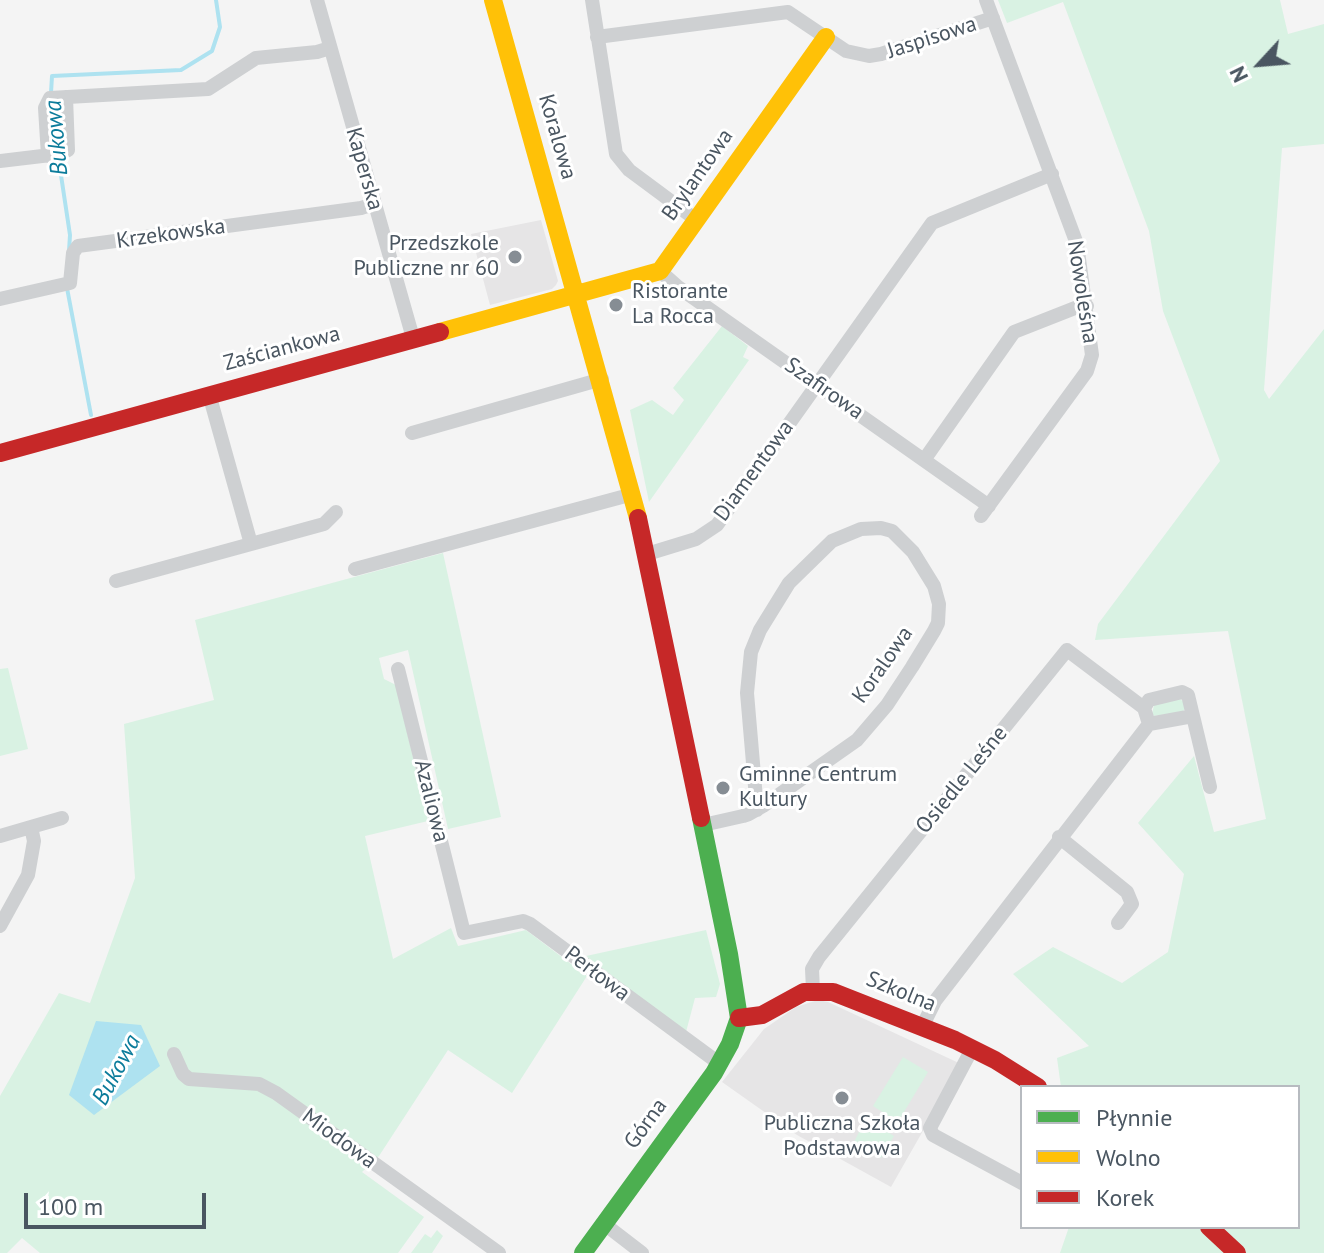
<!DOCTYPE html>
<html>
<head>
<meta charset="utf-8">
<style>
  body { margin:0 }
  #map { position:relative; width:1324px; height:1253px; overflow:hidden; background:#f4f4f4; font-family:"PT Sans",sans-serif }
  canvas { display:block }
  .legend { position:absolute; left:1020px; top:1085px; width:280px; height:144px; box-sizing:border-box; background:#fff; border:2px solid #b7bbc0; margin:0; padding:10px 14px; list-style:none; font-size:24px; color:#4a5661 }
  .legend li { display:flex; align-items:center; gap:16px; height:40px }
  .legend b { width:40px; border:2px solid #b7bbc0 }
  .north { position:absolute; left:1220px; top:24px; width:80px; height:80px; -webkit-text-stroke:6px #fff; paint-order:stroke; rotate:244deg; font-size:22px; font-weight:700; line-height:32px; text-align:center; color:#4a5661 }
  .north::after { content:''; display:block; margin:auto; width:28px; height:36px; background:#4a5661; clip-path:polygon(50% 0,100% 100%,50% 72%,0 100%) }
  .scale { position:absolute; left:24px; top:1193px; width:182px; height:36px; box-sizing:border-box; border:4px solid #4a5661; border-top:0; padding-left:10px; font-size:24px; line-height:28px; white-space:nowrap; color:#4a5661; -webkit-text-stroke:6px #fff; paint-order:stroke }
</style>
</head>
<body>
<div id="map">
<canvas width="1324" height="1253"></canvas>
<ul class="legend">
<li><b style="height:10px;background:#4caf50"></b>Płynnie</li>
<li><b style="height:10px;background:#ffc107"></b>Wolno</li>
<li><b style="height:10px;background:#c62828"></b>Korek</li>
</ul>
<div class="north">N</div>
<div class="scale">100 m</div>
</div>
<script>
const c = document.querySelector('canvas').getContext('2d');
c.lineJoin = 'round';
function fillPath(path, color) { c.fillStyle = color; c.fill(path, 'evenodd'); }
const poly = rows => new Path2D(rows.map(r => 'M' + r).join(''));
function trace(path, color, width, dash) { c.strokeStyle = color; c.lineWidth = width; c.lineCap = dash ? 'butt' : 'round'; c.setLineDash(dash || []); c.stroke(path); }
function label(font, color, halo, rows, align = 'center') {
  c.font = font + ' "PT Sans",sans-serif'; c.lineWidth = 6; c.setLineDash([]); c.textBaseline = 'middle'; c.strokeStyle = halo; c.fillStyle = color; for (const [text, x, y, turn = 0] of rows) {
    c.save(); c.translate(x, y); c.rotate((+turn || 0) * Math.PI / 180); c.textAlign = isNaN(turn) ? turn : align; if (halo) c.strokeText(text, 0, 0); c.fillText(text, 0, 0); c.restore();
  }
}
const education = poly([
  [541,220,558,281,556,285,552,289,490,305,471,234],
  [818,1000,828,1002,961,1064,891,1187,797,1135,722,1082,764,1029,796,1007]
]);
const green = poly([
  [998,0,1280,0,1288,34,1324,24,1324,144,1282,148,1264,390,1269,399,1324,329,1324,1253,1060,1253,1069,1227,1298,1227,1298,1087,1061,1087,1057,1058,1089,1046,1013,974,1053,947,1122,983,1168,952,1184,874,1138,823,1194,756,1214,832,1266,819,1228,631,1095,640,1098,624,1220,461,1163,311,1149,231,1063,2,1007,23],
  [57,103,60,105,62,142,54,145,52,141,50,106],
  [722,326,748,346,743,357,749,360,649,502,630,410,652,400,673,415,684,400,673,388],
  [443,553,501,817,448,829,408,650,379,658,384,679,396,685,428,821,365,836,393,959,451,928,458,946,526,930,587,976,512,1093,448,1050,379,1156,362,1172,424,1217,398,1253,40,1253,22,1238,7,1253,0,1253,0,1096,59,993,90,1003,135,878,124,724,214,700,195,620],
  [8,668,28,749,0,756,0,669],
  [1180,699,1184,702,1185,709,1182,712,1154,716,1152,714,1154,705],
  [706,930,720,984,716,997,695,998,686,1032,586,956],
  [903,1057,928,1072,898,1122,873,1106],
  [868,1120,894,1136,881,1158,857,1146,854,1142,864,1122],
  [437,1230,443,1236,432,1253,411,1253,425,1234,431,1238]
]);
const water = poly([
  [96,1021,141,1025,160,1066,94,1115,69,1095]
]);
const stream = poly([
  [51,93,52,76,181,70,212,51,220,27,216,0],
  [53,122,70,235,69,251],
  [67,288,91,415]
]);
const street = poly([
  [317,0,413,338],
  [592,0,616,154,629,170,695,219],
  [597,37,788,12,846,51,869,56,881,54,993,18],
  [48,156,45,108,50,98,208,89,256,58,317,52,330,48],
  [0,161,59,154,68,150,66,97],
  [660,271,678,287,989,506],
  [0,299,70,283,73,253,78,246,361,208,374,204],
  [209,394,251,544],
  [412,433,602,379],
  [924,460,1014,332,1075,308,1087,306],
  [981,516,1087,371,1092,355,1077,244,986,0],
  [647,554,696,539,717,525,932,223,1052,174],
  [355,569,633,494],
  [116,581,324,524,336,512],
  [398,669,464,933,523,921,530,924,720,1064],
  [1193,716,1210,787],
  [703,825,743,816,749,814,763,806,857,740,887,705,912,667,934,631,938,623,939,604,934,586,913,552,892,531,881,528,861,529,832,541,789,583,760,630,751,652,747,693,757,810],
  [31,827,62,818],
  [0,836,31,827,34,841,28,875,0,926],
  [1059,837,1127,892,1132,904,1118,923],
  [813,990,812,969,819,957,1067,650,1144,708],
  [922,1027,935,1001,1149,724,1193,716,1188,695,1182,692,1149,700,1144,708,1149,724],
  [972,1049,930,1128,933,1135,1022,1183],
  [174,1054,183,1074,189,1079,259,1084,276,1093,499,1253],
  [603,1223,642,1253]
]);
const fast = poly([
  [583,1253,714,1073,730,1044,739,1018,729,954,701,818]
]);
const slow = poly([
  [493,0,638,518],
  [440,332,660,271,826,37]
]);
const jam = poly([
  [0,453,440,332],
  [638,518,701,818],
  [739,1018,762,1015,804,992,833,992,955,1040,995,1060,1038,1087],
  [1209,1227,1237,1253]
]);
const markers = [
  [515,257,8,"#868d94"],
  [616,305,8,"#868d94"],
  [723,788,8,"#868d94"],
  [842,1098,8,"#868d94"]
];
const streetNames = [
  ["Jaspisowa",932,38,-18],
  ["Koralowa",557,137,74],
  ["Kaperska",364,169,74],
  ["Brylantowa",698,175,-55],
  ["Krzekowska",171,234,-8],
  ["Nowoleśna",1082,292,81],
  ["Zaściankowa",282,349,-15],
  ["Szafirowa",824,389,35],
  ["Diamentowa",754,471,-54],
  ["Koralowa",883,665,-55],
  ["Osiedle Leśne",962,780,-51],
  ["Azaliowa",431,801,76],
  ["Perłowa",597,974,37],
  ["Szkolna",901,992,22],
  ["Górna",646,1124,-54],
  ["Miodowa",339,1139,36]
];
const poiNames = [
  ["Przedszkole",499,244,"right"],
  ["Publiczne nr 60",499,269,"right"],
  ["Ristorante",632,292],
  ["La Rocca",632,317],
  ["Gminne Centrum",739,775],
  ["Kultury",739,800],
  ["Publiczna Szkoła",842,1124,"center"],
  ["Podstawowa",842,1149,"center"]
];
const waterNames = [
  ["Bukowa",57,138,-95],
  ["Bukowa",117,1070,-62]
];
fillPath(education, '#e6e5e6');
fillPath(green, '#d9f2e3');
fillPath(water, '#aee2f0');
trace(stream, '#aee2f0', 4);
trace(street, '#ced0d2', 14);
trace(fast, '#4caf50', 18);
trace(slow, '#ffc107', 18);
trace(jam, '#c62828', 18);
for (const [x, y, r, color] of markers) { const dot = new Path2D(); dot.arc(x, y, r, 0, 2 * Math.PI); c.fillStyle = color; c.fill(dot); trace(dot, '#fff', 3); }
label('22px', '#4a5661', '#fff', streetNames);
label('22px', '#4a5661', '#fff', poiNames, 'left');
label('italic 24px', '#0c7c9b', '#fff', waterNames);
</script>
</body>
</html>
